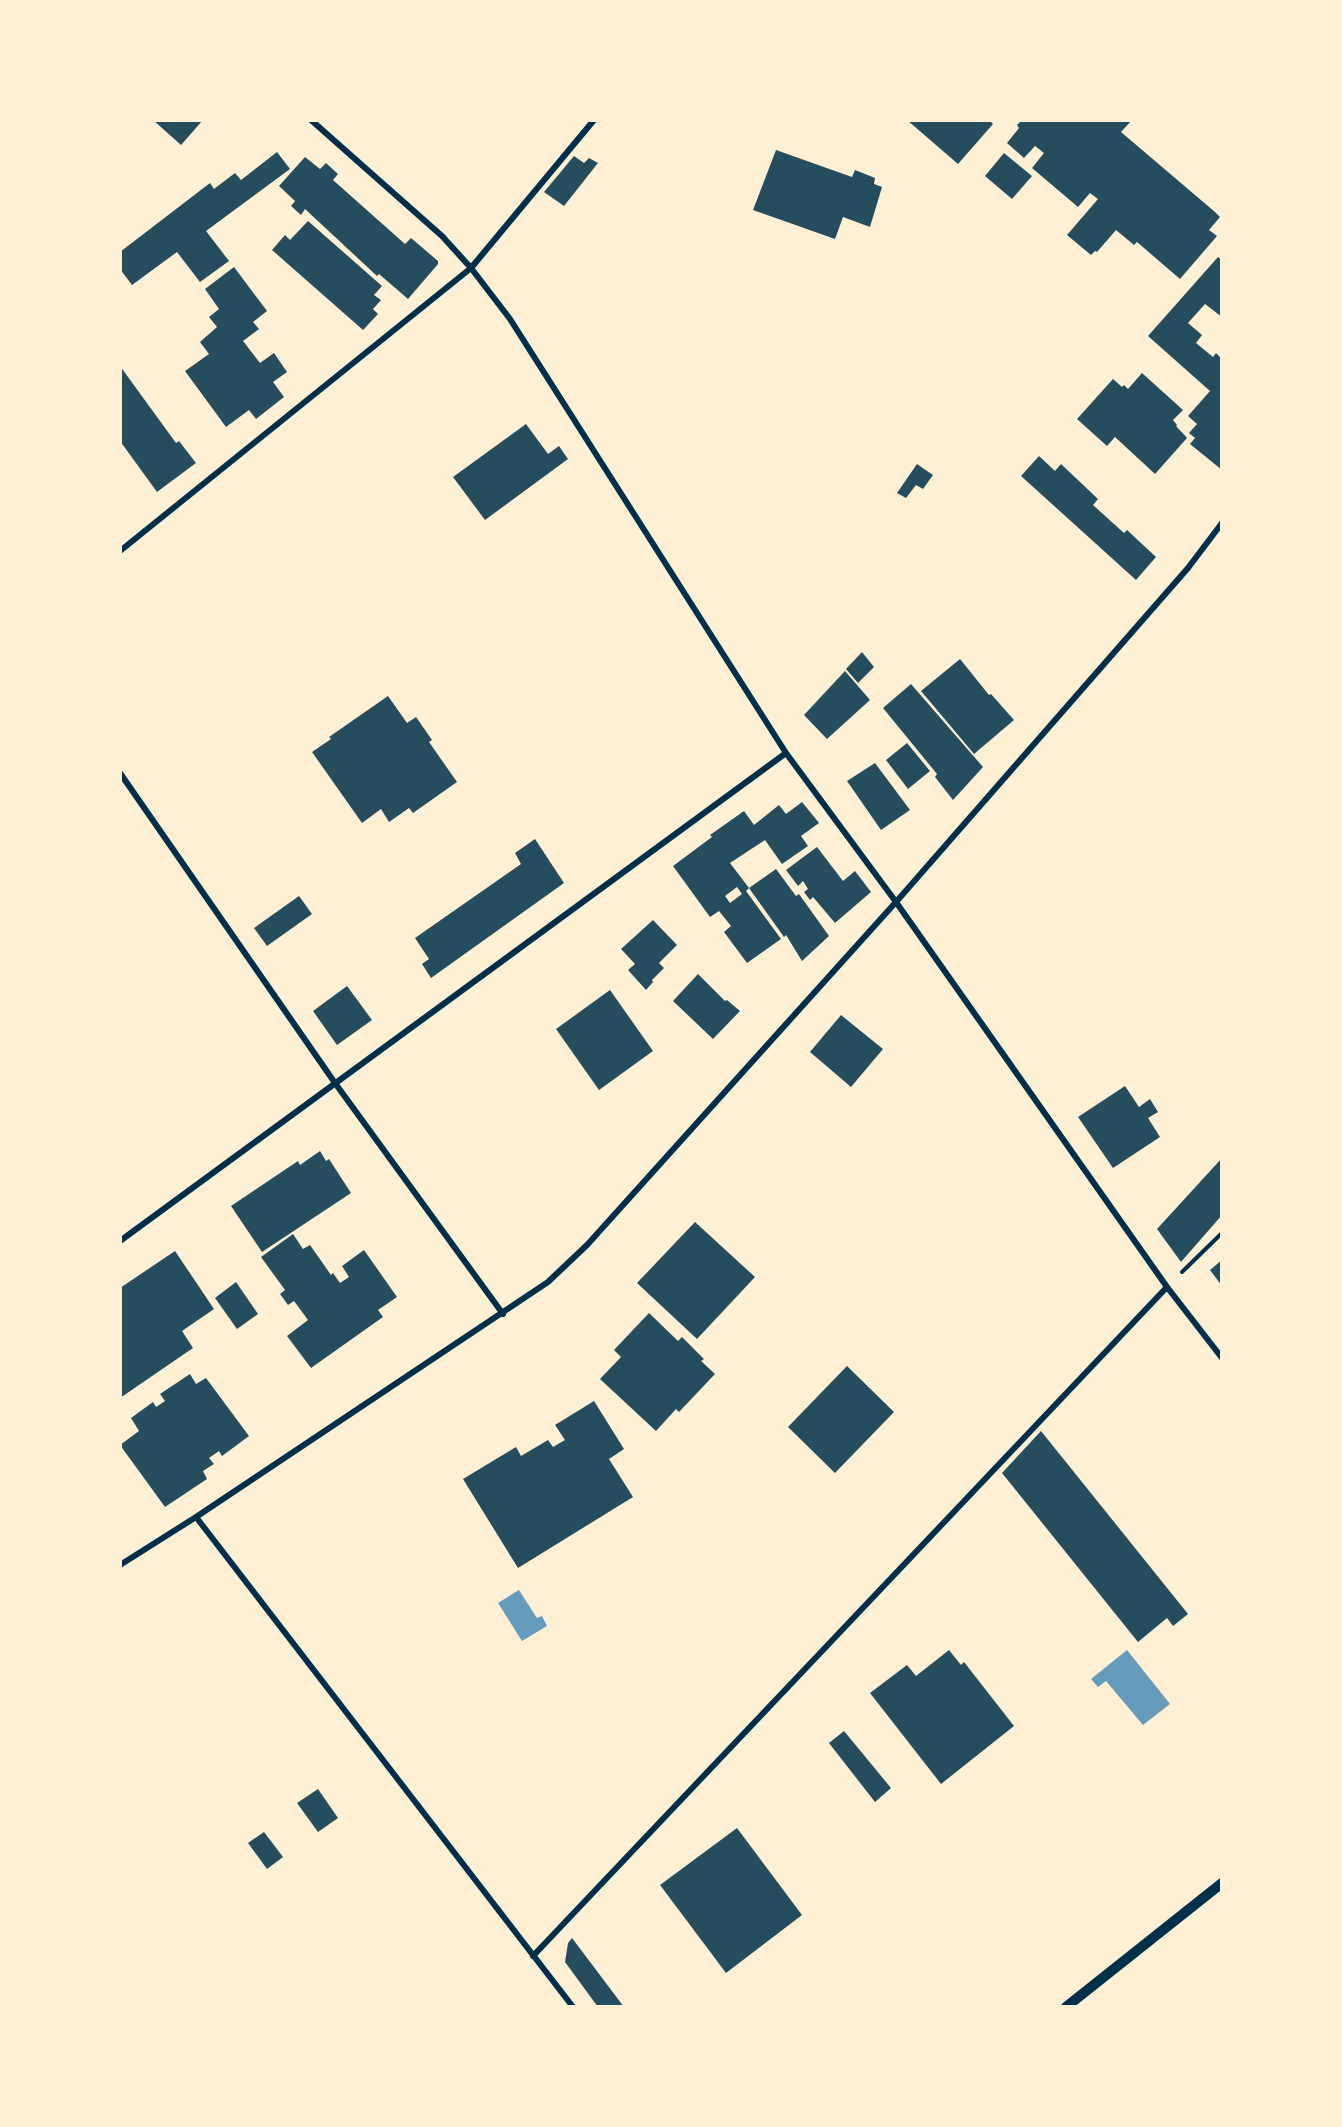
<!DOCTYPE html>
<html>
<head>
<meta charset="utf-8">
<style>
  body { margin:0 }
  #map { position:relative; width:1342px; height:2127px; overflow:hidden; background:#fdf0d5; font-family:"Libre Baskerville",serif }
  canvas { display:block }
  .frame { position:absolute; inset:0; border:122px solid #fdf0d5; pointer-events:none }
</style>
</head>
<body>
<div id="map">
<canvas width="1342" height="2127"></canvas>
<div class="frame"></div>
</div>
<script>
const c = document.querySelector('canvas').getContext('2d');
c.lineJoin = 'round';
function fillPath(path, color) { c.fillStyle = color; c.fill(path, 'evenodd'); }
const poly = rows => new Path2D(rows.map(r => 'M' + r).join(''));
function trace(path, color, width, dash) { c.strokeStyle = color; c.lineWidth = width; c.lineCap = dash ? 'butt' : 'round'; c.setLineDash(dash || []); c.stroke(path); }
const water = poly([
  [519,1590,537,1618,542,1616,547,1626,522,1641,498,1603],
  [1127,1650,1170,1704,1143,1725,1106,1681,1098,1687,1091,1679]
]);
const building = poly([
  [153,120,203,120,181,145],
  [907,120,989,120,993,124,958,164],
  [1022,120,1132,120,1121,132,1215,212,1220,217,1209,230,1217,236,1180,279,1137,242,1134,245,1116,230,1097,252,1095,251,1091,255,1067,235,1098,199,1090,193,1078,207,1032,168,1044,153,1035,146,1024,158,1007,143,1019,128,1017,125],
  [776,150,852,177,855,170,875,178,874,184,882,187,870,227,843,217,835,239,753,210],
  [277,152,290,169,206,231,229,261,200,282,177,252,132,285,120,269,120,252,210,183,214,189,235,173,241,180],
  [1004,153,1032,176,1012,199,985,176],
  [574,156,584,163,589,158,598,163,564,206,544,192],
  [305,157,320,169,326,163,338,174,333,180,405,244,411,238,438,261,438,264,408,299,379,274,377,276,305,209,301,215,291,206,295,201,279,186],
  [308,221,382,286,374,295,381,300,373,309,378,314,363,330,272,250,285,235,290,240],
  [1218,257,1222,260,1222,317,1205,304,1188,323,1202,335,1196,343,1213,357,1216,353,1222,359,1222,470,1190,444,1195,438,1189,433,1197,424,1188,416,1210,391,1148,336],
  [234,267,267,311,253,322,259,329,243,341,260,363,274,353,287,372,273,382,284,397,256,419,249,410,226,427,185,371,209,354,200,342,217,327,209,317,219,309,205,289],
  [120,366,176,443,179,441,196,463,157,492,120,441],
  [1142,373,1183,410,1173,420,1177,425,1176,426,1187,438,1155,474,1115,437,1107,446,1077,419,1113,379,1122,387,1124,385,1128,389],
  [526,424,548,454,559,446,568,459,485,520,453,477],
  [1039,456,1055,471,1061,464,1098,499,1093,505,1124,533,1127,530,1156,557,1136,580,1021,476],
  [917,464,933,475,923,489,916,485,906,498,897,493],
  [862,652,874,667,858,683,846,669],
  [960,659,989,695,991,694,1014,720,974,754,921,691],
  [845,671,870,700,827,739,804,715],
  [911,684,983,767,953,800,935,777,937,774,883,708],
  [388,696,407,723,416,717,432,740,429,742,457,782,413,813,409,808,389,822,381,809,362,823,312,752,331,739,329,737],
  [907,743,930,771,908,789,886,760],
  [875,763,910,810,881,830,847,781],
  [802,802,819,823,801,836,808,846,782,864,765,840,730,863,749,888,746,891,781,939,747,963,724,932,731,926,719,911,710,917,673,866,712,837,710,835,744,811,754,825,779,805,786,814],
  [737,887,742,894,730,903,725,896],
  [535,839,564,883,431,978,422,964,429,959,415,938,521,864,515,853],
  [817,847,843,881,855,871,871,892,835,923,813,897,810,900,804,892,808,889,803,881,798,886,786,870],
  [776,869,796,896,799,894,829,936,802,961,786,935,784,937,749,888],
  [299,896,312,914,267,946,254,928],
  [653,920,677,945,659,963,664,968,652,980,653,982,646,990,628,970,635,964,621,949],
  [698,974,725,1001,727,1000,740,1011,713,1039,673,1001],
  [347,986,372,1020,337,1045,313,1011],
  [610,990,653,1051,599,1090,556,1029],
  [841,1015,883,1049,851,1087,810,1052],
  [1125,1086,1139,1107,1150,1099,1158,1112,1148,1118,1160,1137,1113,1168,1078,1117],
  [320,1151,326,1161,329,1159,351,1193,262,1252,231,1206,298,1161,300,1165],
  [1222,1158,1222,1215,1181,1262,1157,1229],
  [695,1222,755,1277,697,1339,637,1283],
  [293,1234,303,1249,310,1245,331,1275,333,1273,340,1283,349,1277,342,1266,364,1250,397,1297,378,1310,383,1317,311,1368,287,1336,308,1320,294,1301,288,1305,280,1294,285,1290,261,1257],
  [175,1251,214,1309,182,1331,193,1348,120,1398,120,1288],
  [1222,1260,1222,1286,1210,1270],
  [236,1282,258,1314,237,1329,215,1298],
  [649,1313,678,1341,682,1337,704,1359,701,1361,715,1374,679,1412,676,1409,656,1431,600,1379,621,1357,614,1350],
  [847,1366,894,1412,835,1473,788,1427],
  [190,1374,196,1384,206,1378,249,1436,222,1456,219,1451,209,1458,214,1464,203,1471,207,1479,165,1507,120,1445,139,1431,131,1418,153,1402,156,1407,165,1401,160,1394],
  [594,1401,624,1449,609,1459,633,1497,518,1568,463,1479,516,1447,521,1456,548,1440,553,1447,565,1440,555,1425],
  [1041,1431,1188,1614,1173,1626,1167,1618,1138,1642,1002,1473],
  [949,1650,961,1665,964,1662,1014,1726,941,1784,870,1693,907,1665,916,1676],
  [844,1731,891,1788,875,1802,829,1743],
  [318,1789,338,1818,318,1832,297,1803],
  [737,1828,802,1915,726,1973,660,1885],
  [264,1832,283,1857,267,1869,248,1843],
  [572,1938,624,2007,598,2007,565,1962,568,1943]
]);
const path = poly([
  [1182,1272,1222,1233]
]);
const minor = poly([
  [311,120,442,236,471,268,510,319,786,753,896,902,1167,1287,1222,1358],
  [120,551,471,268,594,120],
  [120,773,335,1083,503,1314],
  [120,1241,786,753],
  [196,1517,573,2007],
  [120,1565,196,1517,548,1282,587,1245,896,902,1188,568,1222,523],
  [533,1956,1167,1287]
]);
const tertiary = poly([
  [1066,2007,1222,1883]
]);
fillPath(water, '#669bbc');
fillPath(building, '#264d5e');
trace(path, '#003049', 4);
trace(minor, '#003049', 6);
trace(tertiary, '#003049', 10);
</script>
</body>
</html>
